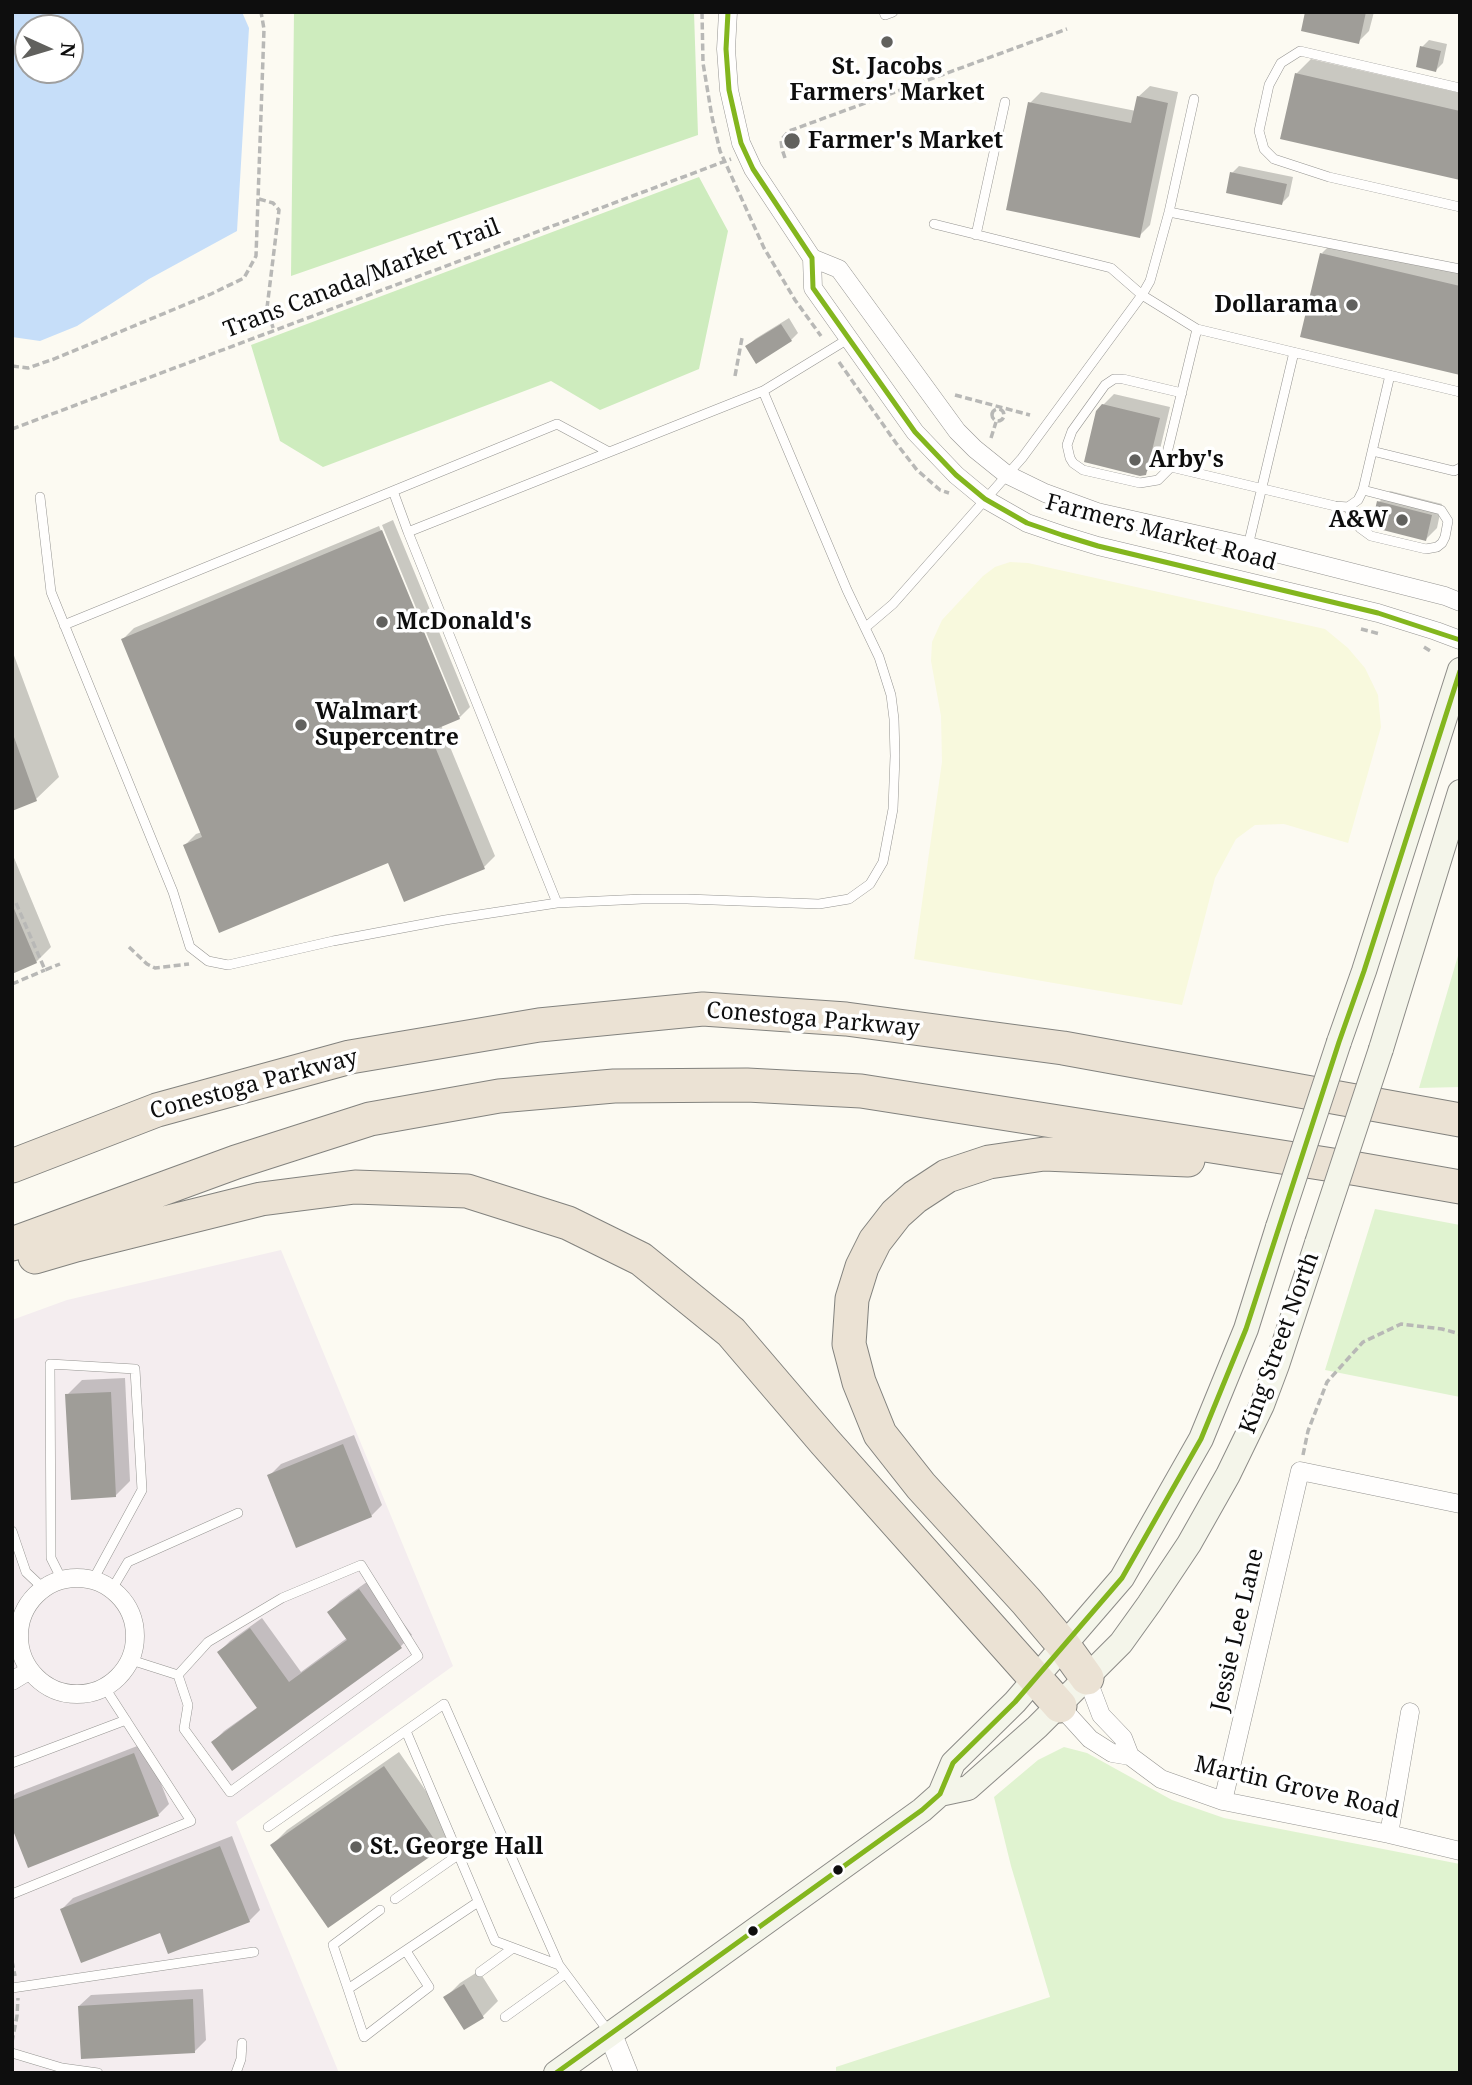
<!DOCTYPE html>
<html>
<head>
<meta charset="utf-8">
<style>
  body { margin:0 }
  #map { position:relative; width:1472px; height:2085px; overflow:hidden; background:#fcfaf2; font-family:"Noto Serif",serif }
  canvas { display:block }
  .frame { position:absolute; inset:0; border:14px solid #0e0e0e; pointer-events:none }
  .north { position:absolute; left:14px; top:14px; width:70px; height:70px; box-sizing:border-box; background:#fff; border:2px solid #9f9f9f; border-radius:50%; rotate:94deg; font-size:19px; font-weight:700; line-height:28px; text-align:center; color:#0e0e0e }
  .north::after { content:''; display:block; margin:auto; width:24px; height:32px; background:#61615e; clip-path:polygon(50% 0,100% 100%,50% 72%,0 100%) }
</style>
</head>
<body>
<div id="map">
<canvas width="1472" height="2085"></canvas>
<div class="frame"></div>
<div class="north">N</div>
</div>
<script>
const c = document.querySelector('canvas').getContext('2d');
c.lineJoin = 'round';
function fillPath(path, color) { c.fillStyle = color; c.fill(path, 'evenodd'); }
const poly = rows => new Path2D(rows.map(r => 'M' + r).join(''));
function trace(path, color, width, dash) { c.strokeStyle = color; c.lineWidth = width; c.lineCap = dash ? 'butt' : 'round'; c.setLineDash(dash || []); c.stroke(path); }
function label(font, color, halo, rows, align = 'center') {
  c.font = font + ' "Noto Serif",serif'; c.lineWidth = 7; c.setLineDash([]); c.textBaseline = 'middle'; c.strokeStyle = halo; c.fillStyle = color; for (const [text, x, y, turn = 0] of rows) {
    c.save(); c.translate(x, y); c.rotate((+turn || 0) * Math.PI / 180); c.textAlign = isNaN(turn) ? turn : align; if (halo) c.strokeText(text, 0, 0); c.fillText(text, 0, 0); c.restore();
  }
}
const industrial = poly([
  [281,1250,453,1666,236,1822,339,2073,12,2073,12,1320,67,1300]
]);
const farmland = poly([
  [1010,562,1028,563,1325,629,1348,648,1365,668,1378,695,1381,727,1348,843,1284,824,1255,825,1236,839,1215,878,1182,1005,914,959,942,762,941,716,931,661,932,642,942,620,983,576,995,567]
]);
const green = poly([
  [1460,949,1460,1087,1419,1088],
  [1375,1209,1460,1225,1460,1397,1325,1370],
  [1064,1747,1087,1753,1172,1800,1224,1818,1460,1864,1460,2073,836,2073,836,2067,1050,1997,1011,1866,994,1797,1038,1760]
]);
const forest = poly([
  [294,12,694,12,698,135,291,276],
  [699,177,728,231,699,369,600,410,551,381,323,467,280,441,251,345]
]);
const water = poly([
  [12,12,242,12,249,28,237,231,149,279,77,326,40,341,12,337],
  [28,28,70,28,70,70,28,70]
]);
const shadow = poly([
  [1307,12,1374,12,1369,31,1358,42],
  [1429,40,1447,44,1443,63,1436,70,1422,47],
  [1311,59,1460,93,1460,178,1296,74],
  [1150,86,1178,92,1150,225,1139,236,1030,103,1041,92,1136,111,1138,97],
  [1239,166,1293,177,1289,196,1282,203,1232,173],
  [1333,242,1460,273,1460,373,1322,253],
  [789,318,798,333,791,340,748,346,755,339],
  [1114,394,1170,407,1157,462,1145,473,1103,405],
  [1390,491,1442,504,1437,528,1426,539,1379,502],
  [393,520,470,707,459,718,441,725,495,856,484,867,405,900,389,860,185,845,196,834,202,832,123,639,134,628,379,526,456,715,460,715,382,525],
  [12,650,59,777,36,799,12,809],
  [12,853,51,947,36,962,12,972],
  [125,1378,130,1481,115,1496,67,1395,82,1380],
  [354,1435,382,1505,371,1516,270,1475,281,1464],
  [371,1579,412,1635,401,1646,213,1742,224,1731,258,1707,219,1652,230,1641,262,1618,301,1672,347,1638,329,1612,340,1601],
  [145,1743,169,1804,158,1815,12,1824,12,1797,16,1793],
  [399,1752,455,1833,440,1848,328,1926,272,1845,287,1830],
  [232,1836,260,1910,249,1921,161,1930,62,1909,73,1898],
  [479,1971,498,2001,483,2016,464,2028,445,1998,460,1983],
  [203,1989,206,2040,195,2051,79,2006,91,1995]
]);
const building = poly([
  [1305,12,1366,12,1359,44,1301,31],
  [1420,46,1441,51,1436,72,1416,67],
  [1295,73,1460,111,1460,180,1280,139],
  [1137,96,1168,103,1140,238,1006,210,1028,102,1131,123],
  [1230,172,1287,184,1282,205,1226,193],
  [1320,253,1460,286,1460,375,1300,337],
  [781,324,792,341,756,364,745,346],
  [1102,404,1160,418,1146,475,1140,476,1084,462,1096,411],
  [1377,501,1432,515,1426,541,1371,527],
  [382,530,460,719,429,732,485,869,404,902,388,863,219,933,183,845,202,837,121,639],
  [12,737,14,737,37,801,12,811],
  [12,904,37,963,12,974],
  [111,1392,116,1497,71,1500,65,1394],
  [343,1444,372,1517,296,1548,267,1475],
  [359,1589,402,1648,232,1771,211,1742,257,1708,217,1652,250,1628,289,1682,347,1640,327,1612],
  [134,1753,159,1816,28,1868,12,1828,12,1800],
  [384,1766,441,1849,328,1928,270,1845],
  [220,1846,250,1922,168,1954,160,1933,81,1963,60,1909],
  [464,1984,484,2018,464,2030,443,1997],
  [193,1999,195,2053,81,2059,78,2006]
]);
const path = poly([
  [702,12,703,63,712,117,720,151,764,248,795,300,821,336],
  [785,158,782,149,781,140,789,131,1067,29],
  [259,199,273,203,279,210,267,308,274,331],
  [839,362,896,443,917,470,940,490,949,493],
  [12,366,28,368,54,359,211,294,244,278,256,256,264,29,261,12],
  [735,376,742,338],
  [955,395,1030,415],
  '992 415a6 6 0 1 1 12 0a6 6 0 1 1-12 0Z',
  [12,429,731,159],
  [991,438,996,422],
  [1361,629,1380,634],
  [1424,647,1432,652],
  [16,903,45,970,60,964],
  [129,947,147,964,155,968,189,964],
  [12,984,45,970],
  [1303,1455,1308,1431,1327,1382,1363,1342,1401,1324,1442,1329,1460,1334],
  [12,1961,15,1976],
  [12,2042,17,2016,18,1998]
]);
const service = poly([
  [884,12,885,15,893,12],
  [1460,88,1300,51,1281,63,1269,85,1259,131,1264,149,1274,159,1329,177,1460,207],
  [1169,212,1460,269],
  [934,224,1111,268,1142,295,1197,329,1460,392],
  [976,235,1005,102],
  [1197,329,1167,453,1171,467,1335,506,1348,507,1358,500,1363,490,1390,375],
  [1372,451,1454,471,1460,468],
  [1171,467,1158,480,1140,483,1083,470,1073,463,1070,458,1067,445,1072,431,1105,385,1114,379,1123,379,1182,393],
  [40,497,51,592,173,892,190,947,208,961,228,965,333,941,445,920,557,903,642,899,687,899,819,904,849,899,870,884,883,862,893,809,895,756,894,719,891,695,879,657,847,590,763,391],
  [1348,507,1360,528,1371,536,1426,549,1437,547,1442,543,1445,537,1448,521,1441,510,1363,490],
  [408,532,763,391,848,339],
  [1248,546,1294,352],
  [64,625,393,491],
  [866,627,893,604,1022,458,1142,295,1150,281,1169,212,1194,99],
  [557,903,408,532,393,491,557,424,609,452],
  [12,1531,26,1572,44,1589],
  [62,1580,51,1558,50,1364,135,1369,142,1490,93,1580],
  [112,1589,128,1562,238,1513],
  [131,1660,178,1675,208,1642,282,1598,361,1565,418,1656,230,1792,184,1729,188,1705,178,1675],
  [406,1731,495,1941,559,1965],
  [12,1763,126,1720],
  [268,1827,444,1704,559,1965,609,2032],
  [12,1894,191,1821,105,1688],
  [395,1899,458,1855],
  [380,1910,333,1945,348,1989,478,1902],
  [480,1972,513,1948],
  [12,1988,254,1952],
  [348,1989,364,2037,429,1987,406,1951],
  [505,2017,565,1974],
  [12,2053,62,2068,98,2073],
  [236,2073,241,2059,242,2043]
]);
const minor = poly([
  [728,12,726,49,729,90,741,143,753,169,812,258,813,288,915,432,956,475,985,499,1027,523,1062,535,1098,546,1378,613,1436,631,1460,640],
  [812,258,839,269,957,431,975,449,1006,474,1045,493,1097,512,1248,546,1445,596,1460,602],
  '19 1636a58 58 0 1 1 116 0a58 58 0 1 1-116 0Z',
  [1087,1678,1101,1715,1123,1738,1130,1756],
  [12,1681,30,1670],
  [1060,1706,1090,1739,1112,1753,1130,1756,1161,1779,1223,1801,1389,1834,1460,1851],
  [1223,1801,1300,1471,1460,1504],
  [1389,1834,1410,1712]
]);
const tertiary = poly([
  [610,2033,626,2073]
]);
const secondary = poly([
  [1339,1042,1364,971,1460,670],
  [1381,1049,1460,792],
  [940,1794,968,1788,1037,1727,1121,1643,1149,1604,1189,1544,1228,1475,1262,1405,1277,1365,1317,1243],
  [556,2073,922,1810,940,1794,953,1763,1015,1702,1122,1578,1201,1439,1246,1329,1278,1227]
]);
const motorway = poly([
  [12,1166,157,1110,350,1057,539,1025,703,1009,846,1019,1063,1048,1460,1120],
  [12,1244,236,1162,370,1119,499,1096,614,1086,747,1085,861,1091,1358,1169,1460,1187],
  [35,1257,76,1245,261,1199,355,1187,467,1191,568,1223,641,1259,731,1332,825,1442,1060,1706],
  [1087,1678,1064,1646,1026,1601,921,1486,880,1434,859,1382,849,1344,852,1299,862,1267,875,1241,896,1214,915,1197,947,1176,989,1162,1044,1154,1188,1160]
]);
const secondaryBridge = poly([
  [1278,1227,1339,1042],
  [1317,1243,1381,1049]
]);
const bus1 = poly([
  [728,12,726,49,729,90,741,143,753,169,812,258,813,288,915,432,956,475,985,499,1027,523,1062,535,1098,546,1378,613,1460,640],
  [556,2073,922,1810,940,1794,953,1763,1015,1702,1122,1578,1201,1439,1246,1329,1339,1042,1364,971,1460,671]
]);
const markers = [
  [887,42,7,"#61615e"],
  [792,141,9,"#61615e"],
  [1352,305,7,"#61615e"],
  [1135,460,7,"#61615e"],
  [1402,520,7,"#61615e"],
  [382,622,7,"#61615e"],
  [301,725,7,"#61615e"],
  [356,1847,7,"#61615e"],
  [838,1870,6,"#0e0e0e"],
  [753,1931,6,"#0e0e0e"]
];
const poiNames = [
  ["St. Jacobs",887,67,"center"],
  ["Farmers' Market",887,93,"center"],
  ["Farmer's Market",808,141],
  ["Dollarama",1338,305,"right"],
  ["Arby's",1149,460],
  ["A&W",1388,520,"right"],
  ["McDonald's",396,622],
  ["Walmart",315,712],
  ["Supercentre",315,738],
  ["St. George Hall",370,1847]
];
const streetNames = [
  ["Trans Canada/Market Trail",362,279,-21],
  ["Farmers Market Road",1161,533,15],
  ["Conestoga Parkway",813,1020,5],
  ["Conestoga Parkway",254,1085,-15],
  ["King Street North",1280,1343,-70],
  ["Jessie Lee Lane",1238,1630,-77],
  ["Martin Grove Road",1297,1788,13]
];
fillPath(industrial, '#f4edef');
fillPath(farmland, '#f8f9dd');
fillPath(green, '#e0f3d0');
fillPath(forest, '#ceecbe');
fillPath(water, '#c6def9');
fillPath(shadow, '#0003');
fillPath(building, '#9f9d98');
trace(service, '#959491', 10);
trace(minor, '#959491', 19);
trace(tertiary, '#959491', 24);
trace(secondary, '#8c8b87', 26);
trace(motorway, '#82827e', 35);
trace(path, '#b8b8b6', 3.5, [7, 3.5]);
trace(service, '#fffefd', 9);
trace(minor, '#fffefd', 18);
trace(tertiary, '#fffefd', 23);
trace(secondary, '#f4f5ea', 24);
trace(motorway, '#ebe2d4', 33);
trace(secondaryBridge, '#8c8b87', 26, []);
trace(secondaryBridge, '#f4f5ea', 24);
trace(bus1, '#83b61e', 5);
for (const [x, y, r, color] of markers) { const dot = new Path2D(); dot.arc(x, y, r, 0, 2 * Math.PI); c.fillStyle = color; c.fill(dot); trace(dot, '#fff', 2.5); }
label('bold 23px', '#0e0e0e', '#fff', poiNames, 'left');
label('23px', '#0e0e0e', '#fff', streetNames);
</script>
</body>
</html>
